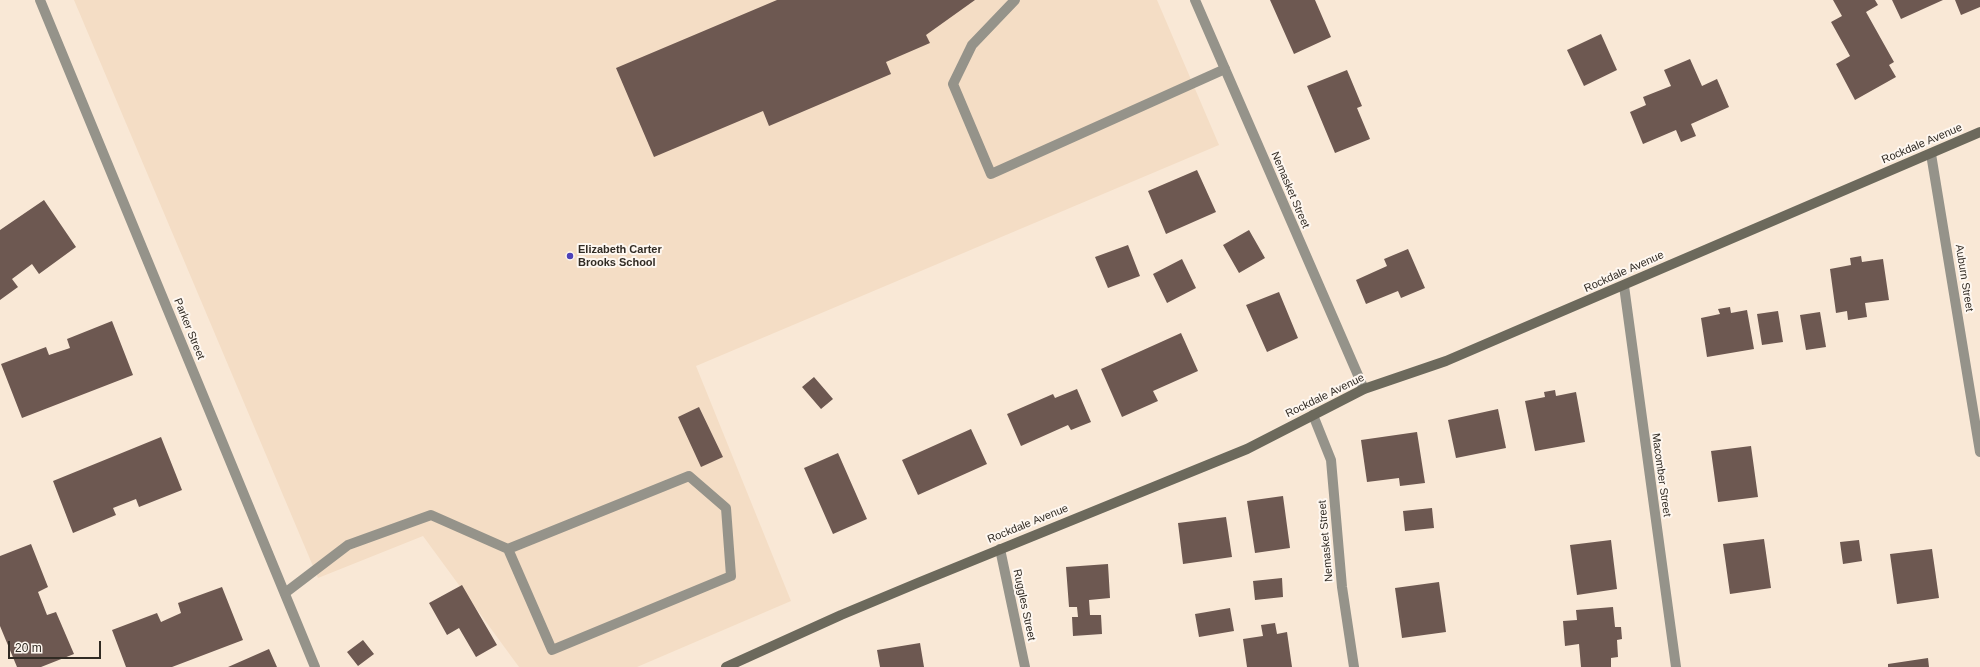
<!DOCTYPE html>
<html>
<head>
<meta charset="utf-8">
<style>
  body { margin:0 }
  #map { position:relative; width:1980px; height:667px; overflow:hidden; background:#f9e8d6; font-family:Helvetica,sans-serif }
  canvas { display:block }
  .scale { position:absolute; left:8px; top:641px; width:93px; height:18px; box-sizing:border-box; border:2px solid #312b24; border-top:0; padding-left:5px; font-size:12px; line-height:14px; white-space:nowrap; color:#312b24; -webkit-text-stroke:3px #fef7f0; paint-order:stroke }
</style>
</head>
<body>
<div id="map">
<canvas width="1980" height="667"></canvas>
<div class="scale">20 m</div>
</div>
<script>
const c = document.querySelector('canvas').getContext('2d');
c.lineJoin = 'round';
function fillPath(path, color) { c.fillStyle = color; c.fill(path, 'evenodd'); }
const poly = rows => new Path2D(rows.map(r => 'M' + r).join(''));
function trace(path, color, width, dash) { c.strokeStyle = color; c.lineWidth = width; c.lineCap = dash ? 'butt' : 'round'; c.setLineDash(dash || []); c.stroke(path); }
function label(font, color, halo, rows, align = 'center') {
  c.font = font + ' Helvetica,sans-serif'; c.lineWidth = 4; c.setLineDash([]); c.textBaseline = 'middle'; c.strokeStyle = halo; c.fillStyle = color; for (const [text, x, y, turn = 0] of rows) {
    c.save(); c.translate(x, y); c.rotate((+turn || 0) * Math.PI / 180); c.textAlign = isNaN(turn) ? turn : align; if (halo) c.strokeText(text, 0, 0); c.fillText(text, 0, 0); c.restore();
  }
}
const built = poly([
  [74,0,1157,0,1219,145,696,366,791,601,637,667,519,667,423,536,318,578]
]);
const building = poly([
  [777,0,975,0,926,35,930,43,886,62,891,74,769,126,763,111,654,157,616,68],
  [1270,0,1315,0,1331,37,1294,54],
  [1833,0,1875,0,1878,5,1866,12,1894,62,1889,65,1896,77,1855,100,1836,64,1850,56,1831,22,1842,16],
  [1892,0,1943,0,1901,19],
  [1955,0,1980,0,1980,7,1961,15],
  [1601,34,1617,70,1584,86,1567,50],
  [1690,59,1702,86,1717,79,1729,107,1691,124,1696,136,1681,142,1676,130,1643,144,1630,112,1646,105,1643,97,1671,86,1664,70],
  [1347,70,1362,106,1357,108,1370,139,1335,153,1307,86],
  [1197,170,1216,212,1166,234,1148,191],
  [44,200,76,247,39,274,32,264,12,279,18,287,0,300,0,230],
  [1249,230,1265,258,1239,273,1223,245],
  [1128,245,1140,276,1108,288,1095,257],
  [1408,249,1425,288,1401,298,1398,291,1366,304,1356,280,1387,266,1384,259],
  [1861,256,1862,262,1883,259,1889,300,1865,303,1867,317,1848,320,1847,311,1836,313,1830,269,1851,265,1850,258],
  [1182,259,1196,288,1167,303,1153,274],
  [1279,292,1298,338,1267,352,1246,305],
  [1730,307,1731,313,1747,310,1754,349,1707,357,1701,318,1720,314,1718,309],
  [1778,311,1783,342,1762,345,1757,314],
  [1820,312,1826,347,1806,350,1800,315],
  [112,321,133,375,22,418,1,364,46,347,49,355,70,348,67,339],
  [1181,333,1198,371,1153,391,1158,401,1122,417,1101,369],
  [814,377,833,399,821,409,802,387],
  [1077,389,1091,422,1071,430,1068,425,1021,446,1007,414,1053,394,1055,398],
  [1555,390,1556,396,1576,392,1585,442,1535,451,1525,401,1545,397,1544,392],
  [699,407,723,457,701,467,678,417],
  [1498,409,1506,448,1456,458,1448,420],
  [971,429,987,464,918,495,902,460],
  [1417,432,1425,483,1400,486,1399,478,1367,482,1361,440],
  [161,437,182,490,139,507,136,499,113,508,116,515,73,533,53,481],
  [1751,446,1758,497,1718,502,1711,451],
  [838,453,867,519,833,534,804,468],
  [1283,496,1290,548,1255,553,1247,501],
  [1432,508,1434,528,1405,531,1403,511],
  [1226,517,1232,557,1183,564,1178,523],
  [1764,539,1771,588,1730,594,1723,544],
  [1611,540,1617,589,1577,595,1570,545],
  [1859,540,1862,561,1843,564,1840,542],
  [31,544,48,587,38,592,47,615,56,612,74,654,41,667,17,667,0,626,0,556],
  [1932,549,1939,598,1897,604,1890,554],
  [1108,564,1110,598,1089,600,1090,615,1101,615,1102,634,1073,636,1072,617,1078,617,1077,607,1069,607,1066,567],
  [1282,578,1283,597,1255,600,1253,581],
  [1439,582,1446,632,1402,638,1395,588],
  [462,585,497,645,476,657,459,628,447,635,429,603],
  [222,587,243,640,172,667,126,667,112,630,157,613,161,622,181,613,178,603],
  [1613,607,1615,627,1621,627,1622,639,1617,640,1618,657,1611,658,1611,667,1581,667,1579,644,1565,646,1563,621,1577,620,1576,610],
  [1230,608,1234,631,1199,637,1195,614],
  [1275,623,1277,634,1287,632,1292,667,1247,667,1243,639,1263,636,1261,625],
  [363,640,374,654,358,666,347,652],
  [920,643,924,667,880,667,877,650],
  [269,649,277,667,228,667],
  [1928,658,1929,667,1888,667,1888,664]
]);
const lane = poly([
  [1015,0,972,45,953,84,991,174,1225,69],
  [285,593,348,545,431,515,508,549,689,476,726,508,731,576,552,650,508,549]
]);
const street = poly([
  [40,0,315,667],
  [1195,0,1364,389],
  [1931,154,1980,452],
  [1624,286,1676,667],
  [1313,415,1331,460,1342,587,1354,667],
  [1000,549,1025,667]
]);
const secondary = poly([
  [726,667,841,615,920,582,1247,449,1364,389,1446,361,1980,132]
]);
const markers = [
  [570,256,4,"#4d41b8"]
];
const streetNames = [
  ["Rockdale Avenue",1922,144,-23],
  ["Nemasket Street",1290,190,67],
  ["Rockdale Avenue",1624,272,-24],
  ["Auburn Street",1964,278,81],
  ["Parker Street",189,329,68],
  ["Rockdale Avenue",1325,396,-26],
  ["Macomber Street",1661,475,82],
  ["Rockdale Avenue",1028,524,-22],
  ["Nemasket Street",1326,541,-95],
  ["Ruggles Street",1024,605,78]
];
const poiNames = [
  ["Elizabeth Carter",578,250],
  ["Brooks School",578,263]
];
fillPath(built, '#f4ddc5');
fillPath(building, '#6d5851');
trace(lane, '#95938a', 10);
trace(street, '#95938a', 10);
trace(secondary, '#6c695c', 10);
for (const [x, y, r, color] of markers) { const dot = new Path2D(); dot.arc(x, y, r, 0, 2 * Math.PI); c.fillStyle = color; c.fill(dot); trace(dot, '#fef7f0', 1.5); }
label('11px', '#312b24', '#fef7f0', streetNames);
label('bold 11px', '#312b24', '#fef7f0', poiNames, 'left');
</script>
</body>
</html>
